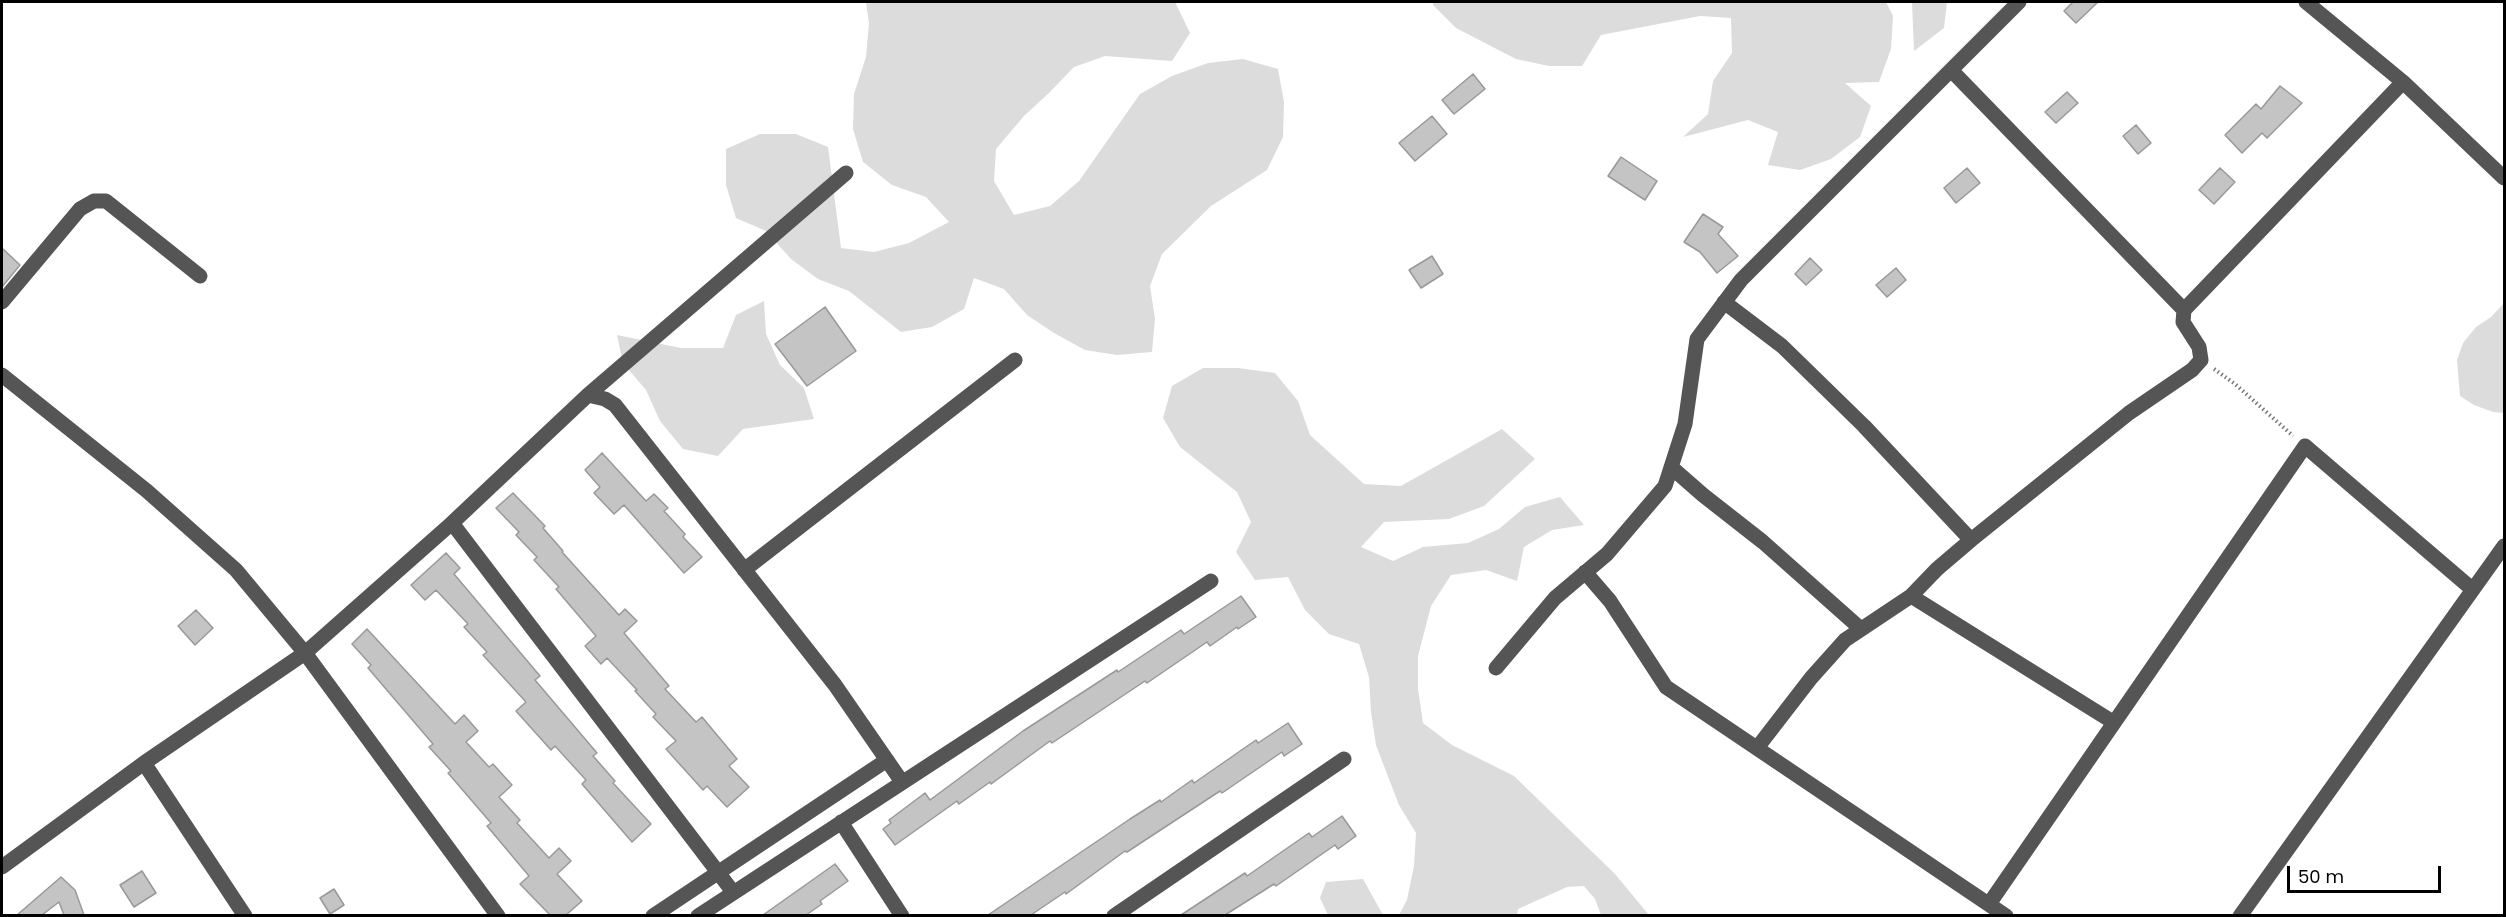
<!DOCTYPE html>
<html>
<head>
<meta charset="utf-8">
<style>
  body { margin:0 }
  #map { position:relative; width:2506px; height:917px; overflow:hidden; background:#fff; font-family:Poppins,sans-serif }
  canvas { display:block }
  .frame { position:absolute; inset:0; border:3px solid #000; pointer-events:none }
  .scale { position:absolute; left:2287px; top:866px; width:154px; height:27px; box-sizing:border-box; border:3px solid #000; border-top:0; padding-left:8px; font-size:18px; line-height:21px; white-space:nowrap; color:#000; -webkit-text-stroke:4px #fff; paint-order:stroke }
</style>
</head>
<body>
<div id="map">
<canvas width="2506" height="917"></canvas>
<div class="frame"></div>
<div class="scale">50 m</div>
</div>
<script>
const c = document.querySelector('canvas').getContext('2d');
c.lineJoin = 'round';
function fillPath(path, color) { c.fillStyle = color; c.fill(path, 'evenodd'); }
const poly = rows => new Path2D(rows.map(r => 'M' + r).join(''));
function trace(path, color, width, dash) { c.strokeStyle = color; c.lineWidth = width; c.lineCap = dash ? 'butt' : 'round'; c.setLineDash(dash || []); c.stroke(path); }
const green = poly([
  [866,2,1175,2,1190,33,1172,61,1105,56,1074,67,1050,92,1024,116,996,149,994,181,1014,215,1050,206,1079,181,1140,94,1172,76,1208,63,1243,59,1278,69,1284,102,1283,137,1267,170,1211,206,1162,254,1150,286,1155,319,1152,352,1117,355,1085,350,1054,333,1027,315,1004,289,974,278,964,309,932,327,901,332,849,291,818,279,791,259,766,231,736,218,726,185,726,149,760,134,796,134,828,147,841,248,874,252,909,243,949,222,926,197,892,185,863,162,853,129,854,94,866,57,869,23],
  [1433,2,1886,2,1893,16,1891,49,1879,82,1845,83,1871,106,1860,137,1831,159,1800,170,1768,165,1778,132,1748,120,1683,137,1708,114,1713,81,1732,53,1731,18,1700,16,1601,35,1582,66,1549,66,1516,59,1456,28,1433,5],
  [1912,2,1947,2,1944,28,1914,51],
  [764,301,766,334,780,365,804,388,814,419,743,429,718,456,683,449,660,421,646,390,623,363,617,335,681,348,723,348,736,315],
  [2504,303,2504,413,2493,412,2474,405,2460,396,2457,360,2463,343,2476,327,2491,317],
  [1203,368,1238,368,1275,373,1298,401,1310,435,1364,484,1401,486,1502,429,1535,459,1484,506,1449,519,1384,522,1361,547,1393,561,1423,547,1468,543,1499,529,1525,507,1560,497,1584,525,1552,530,1524,547,1517,581,1486,570,1451,575,1431,606,1418,656,1418,689,1423,723,1452,745,1514,776,1615,874,1649,915,1601,915,1595,899,1584,886,1567,887,1518,909,1517,915,1399,915,1407,900,1414,866,1416,833,1399,805,1376,745,1371,712,1369,677,1359,644,1329,634,1305,610,1288,577,1255,580,1236,552,1251,522,1237,492,1180,447,1163,418,1172,386],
  [1363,879,1383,915,1330,916,1327,913,1320,898,1326,882]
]);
const building = poly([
  [2073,2,2098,2,2076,23,2064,11,2073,2],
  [1473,74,1485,89,1454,114,1442,100,1473,74],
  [2280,86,2302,103,2267,138,2262,133,2242,153,2225,135,2256,104,2261,109,2280,86],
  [2067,92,2078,103,2056,123,2045,112,2067,92],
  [1432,116,1447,134,1415,161,1399,143,1432,116],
  [2136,125,2151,143,2138,154,2123,136,2136,125],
  [1621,157,1657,181,1645,200,1608,176,1621,157],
  [1967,168,1980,183,1956,203,1944,188,1967,168],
  [2220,168,2235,182,2214,204,2199,190,2220,168],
  [1703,214,1723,227,1718,234,1738,256,1717,273,1700,252,1684,242,1703,214],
  [2,248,20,265,2,287,2,248],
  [1432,256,1443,274,1421,288,1409,270,1432,256],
  [1810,258,1822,270,1806,285,1795,274,1810,258],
  [1896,268,1906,280,1887,297,1876,285,1896,268],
  [825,307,856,351,807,386,775,344,825,307],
  [602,453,646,501,654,494,668,508,664,511,685,534,683,537,702,557,684,573,624,505,614,514,594,493,600,487,585,470,602,453],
  [513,493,545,526,543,528,563,551,562,552,619,615,625,609,637,621,624,633,669,686,665,689,696,722,702,717,737,759,729,766,749,787,727,807,707,786,703,790,666,749,676,741,653,717,656,714,635,691,637,690,607,658,601,664,585,646,596,636,556,589,559,587,534,560,537,557,516,535,519,532,496,508,513,493],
  [446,553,460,568,454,574,540,676,535,680,597,753,593,756,615,781,613,783,651,824,632,842,582,784,586,780,555,746,551,750,516,711,526,702,483,655,487,652,464,627,468,624,436,590,425,600,411,585,446,553],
  [1241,596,1256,617,1238,629,1237,627,1210,646,1207,642,1147,683,1145,681,1052,743,1050,741,991,784,990,782,959,804,957,801,895,845,883,829,891,823,889,820,925,793,930,800,1023,731,1117,670,1118,672,1181,630,1184,634,1241,596],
  [196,610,213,628,195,645,178,626,196,610],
  [367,629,455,724,464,715,478,731,466,742,489,767,493,764,512,785,499,797,520,820,517,823,549,858,559,848,571,861,557,874,582,901,566,915,550,915,520,884,529,876,487,826,491,823,448,773,451,771,429,747,433,744,368,668,371,665,352,644,367,629],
  [1288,723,1302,744,1284,756,1282,752,1222,793,1220,791,1127,852,1125,851,1066,894,1065,892,1031,915,988,915,1130,819,1160,800,1161,802,1192,780,1194,783,1256,740,1258,743,1288,723],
  [1342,816,1356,836,1338,849,1335,845,1276,886,1274,884,1225,915,1181,915,1245,873,1247,876,1309,833,1312,837,1342,816],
  [835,864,848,881,820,901,822,904,806,915,763,915,835,864],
  [142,871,156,893,134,907,120,885,142,871],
  [61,877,75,890,84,915,64,915,59,902,42,915,17,915,61,877],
  [334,889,344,905,330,914,320,898,334,889]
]);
const path = poly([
  [2214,369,2235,384,2293,436]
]);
const minor = poly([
  [1952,71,2184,310],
  [2403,82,2504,178],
  [2,302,80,209,94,201,106,201,200,276],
  [1724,302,1782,346,1864,426,1971,540],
  [2,375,147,491,236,570,305,653,498,916],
  [588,395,605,399,615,405,835,685,902,782],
  [1671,467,1703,495,1763,542,1861,629],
  [452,523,733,892],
  [744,570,1015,360],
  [1585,572,1610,601,1666,687,2006,916],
  [1911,596,2113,722],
  [1496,668,1555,598,1607,554,1665,486,1685,424,1697,339,1741,280,2019,2],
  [1757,748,1811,678,1845,640,1911,596,1937,569,1971,540,2129,413,2192,370,2201,360,2199,347,2183,322,2184,310,2403,82,2306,2],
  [144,763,245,916],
  [841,822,902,916],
  [2,867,144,763,305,653,452,523,588,395,846,173],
  [1989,904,2305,446,2472,589],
  [653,916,887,760],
  [698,916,1211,581],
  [1114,916,1344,759],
  [2240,916,2504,546]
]);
fillPath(green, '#dcdcdc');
fillPath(building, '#c4c4c4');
trace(building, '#999', 1.5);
trace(path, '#777', 4, [1.5, 3]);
trace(minor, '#555', 15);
</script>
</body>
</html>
